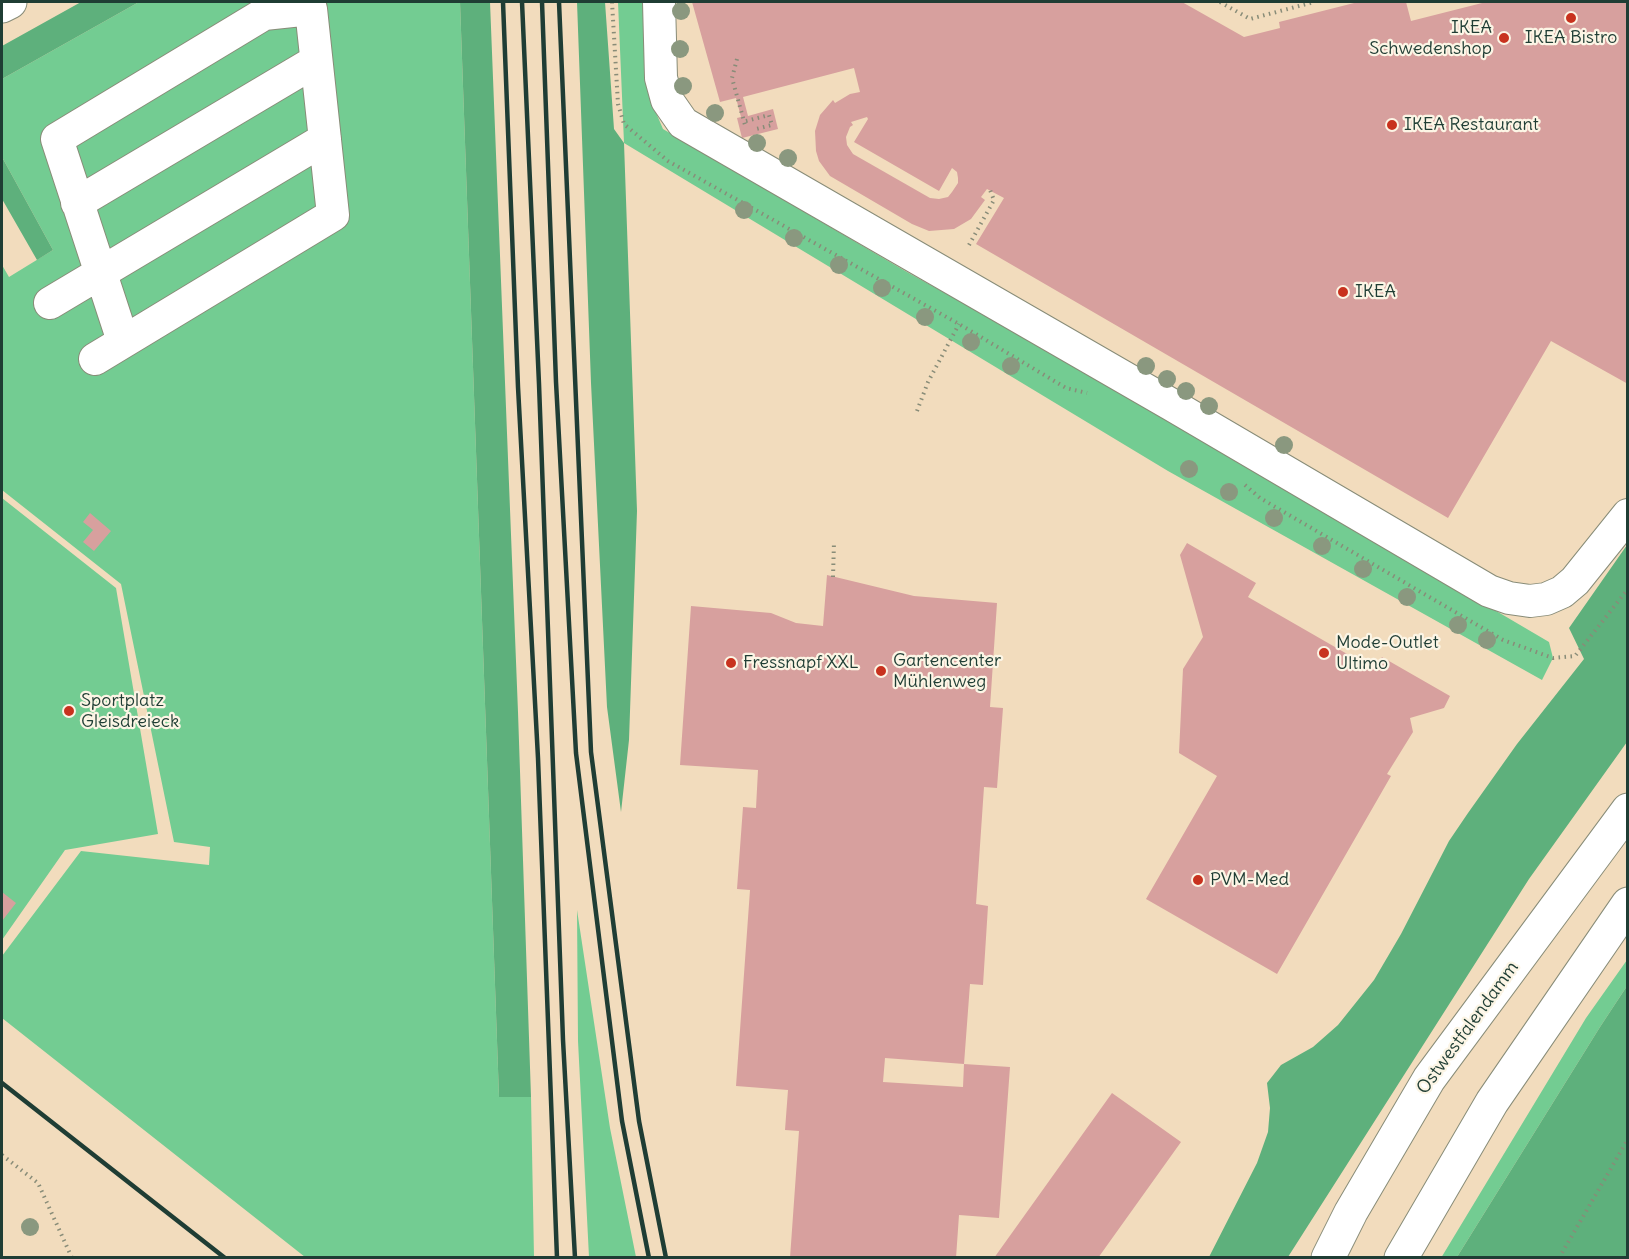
<!DOCTYPE html>
<html>
<head>
<meta charset="utf-8">
<style>
  body { margin:0 }
  #map { position:relative; width:1629px; height:1259px; overflow:hidden; background:#f2dcbd; font-family:Delius,sans-serif }
  canvas { display:block }
  .frame { position:absolute; inset:0; border:3px solid #1f3d34; pointer-events:none }
</style>
</head>
<body>
<div id="map">
<canvas width="1629" height="1259"></canvas>
<div class="frame"></div>
</div>
<script>
const c = document.querySelector('canvas').getContext('2d');
c.lineJoin = 'round';
function fillPath(path, color) { c.fillStyle = color; c.fill(path, 'evenodd'); }
const poly = rows => new Path2D(rows.map(r => 'M' + r).join(''));
function trace(path, color, width, dash) { c.strokeStyle = color; c.lineWidth = width; c.lineCap = dash ? 'butt' : 'round'; c.setLineDash(dash || []); c.stroke(path); }
function label(font, color, halo, rows, align = 'center') {
  c.font = font + ' Delius,sans-serif'; c.lineWidth = 4.5; c.setLineDash([]); c.textBaseline = 'middle'; c.strokeStyle = halo; c.fillStyle = color; for (const [text, x, y, turn = 0] of rows) {
    c.save(); c.translate(x, y); c.rotate((+turn || 0) * Math.PI / 180); c.textAlign = isNaN(turn) ? turn : align; if (halo) c.strokeText(text, 0, 0); c.fillText(text, 0, 0); c.restore();
  }
}
const green = poly([
  [139,2,460,2,499,1097,531,1097,534,1257,305,1257,2,1018,2,956,81,851,209,865,210,847,174,842,121,584,2,490,2,265,9,277,53,250,2,157,2,79],
  [618,2,647,2,651,101,663,129,907,272,1127,394,1549,642,1553,658,1542,680,1168,471,624,143],
  [2,498,116,588,158,834,65,850,2,940],
  [577,910,610,1128,636,1257,589,1257,578,1041],
  [1627,960,1627,986,1600,1027,1457,1257,1441,1258,1586,1018]
]);
const forest = poly([
  [81,2,139,2,2,79,2,46],
  [460,2,490,2,518,712,531,1097,499,1097],
  [577,2,605,2,614,129,624,143,637,511,629,740,621,812,607,707,591,383],
  [2,157,53,250,37,260,2,199],
  [1627,545,1627,742,1529,879,1288,1257,1209,1257,1257,1163,1268,1132,1270,1108,1267,1083,1281,1065,1313,1047,1338,1025,1374,980,1401,934,1449,841,1468,813,1517,744,1584,659,1569,628],
  [1627,986,1627,1257,1457,1257,1600,1027]
]);
const building = poly([
  [692,2,1182,2,1244,37,1280,28,1279,22,1358,2,1406,2,1411,21,1486,2,1628,2,1628,384,1551,341,1448,518,976,244,1004,198,987,189,981,197,985,200,971,219,954,229,929,231,912,224,830,176,819,161,816,151,815,131,820,115,833,100,835,103,850,94,860,92,854,68,743,97,748,116,773,109,778,129,742,138,737,118,741,117,736,98,720,102],
  [867,117,868,119,854,142,939,191,952,168,957,172,958,178,958,183,952,192,948,197,939,199,930,198,853,154,847,145,846,137,850,127,853,125,851,122],
  [90,513,111,531,94,551,83,542,93,530,83,522],
  [1187,543,1256,583,1248,597,1375,670,1382,657,1450,696,1444,708,1410,718,1413,732,1387,774,1391,776,1277,974,1146,899,1217,776,1179,753,1183,669,1203,637,1180,555],
  [827,575,914,596,997,603,990,707,1003,708,997,788,984,787,976,904,988,906,983,985,970,984,964,1064,885,1058,883,1082,963,1087,964,1064,1010,1067,999,1218,959,1215,956,1258,790,1258,799,1131,785,1130,788,1090,736,1086,750,890,737,889,743,807,756,808,758,770,680,765,691,606,771,613,796,623,823,626],
  [2,892,16,903,2,921],
  [1112,1093,1181,1142,1098,1258,994,1258]
]);
const path = poly([
  [612,2,618,104,624,124,668,161,959,324,1066,388,1087,393],
  [1220,2,1250,19,1314,2],
  [737,59,732,78,745,125],
  [746,121,769,115,772,125,756,129],
  [969,245,994,200,990,190],
  [917,411,928,382,959,324],
  [1245,485,1260,498,1503,640,1553,658,1575,656,1628,589],
  [833,577,834,542],
  [2,1155,38,1183,72,1258],
  [1559,1258,1628,1139]
]);
const minor = poly([
  [659,2,661,78,667,100,683,123,1172,405,1489,591,1509,598,1530,601,1546,599,1562,592,1575,581,1628,515],
  [77,203,316,61],
  [50,303,325,139],
  [95,359,333,215,311,9,264,14,57,139,123,341]
]);
const major = poly([
  [2,6,10,2]
]);
const highway = poly([
  [1328,1258,1351,1212,1429,1079,1628,810],
  [1401,1258,1492,1102,1628,904]
]);
const rail = poly([
  [503,2,518,387,538,758,557,1258],
  [522,2,539,384,563,1040,575,1258],
  [542,2,556,382,576,753,622,1121,649,1258],
  [559,2,591,752,639,1121,666,1258],
  [2,1083,225,1258]
]);
const trees = [
  [681,11],
  [680,49],
  [683,86],
  [715,113],
  [757,143],
  [788,158],
  [744,210],
  [794,238],
  [839,265],
  [882,288],
  [925,317],
  [971,342],
  [1011,366],
  [1146,366],
  [1167,379],
  [1186,391],
  [1209,406],
  [1284,445],
  [1189,469],
  [1229,492],
  [1274,518],
  [1322,546],
  [1363,569],
  [1407,597],
  [1458,625],
  [1487,640],
  [30,1227]
];
const markers = [
  [1571,18,6,"#c8321e"],
  [1504,38,6,"#c8321e"],
  [1392,125,6,"#c8321e"],
  [1343,292,6,"#c8321e"],
  [1324,653,6,"#c8321e"],
  [731,663,6,"#c8321e"],
  [881,671,6,"#c8321e"],
  [69,711,6,"#c8321e"],
  [1198,880,6,"#c8321e"]
];
const poiNames = [
  ["IKEA",1492,28,"right"],
  ["Schwedenshop",1492,49,"right"],
  ["IKEA Bistro",1571,38,"center"],
  ["IKEA Restaurant",1404,125],
  ["IKEA",1355,292],
  ["Mode-Outlet",1336,643],
  ["Ultimo",1336,664],
  ["Gartencenter",893,661],
  ["Mühlenweg",893,682],
  ["Fressnapf XXL",743,663],
  ["Sportplatz",81,701],
  ["Gleisdreieck",81,722],
  ["PVM-Med",1210,880]
];
const streetNames = [
  ["Ostwestfalendamm",1468,1028,-54]
];
fillPath(green, '#73cc92');
fillPath(forest, '#5eb07c');
fillPath(building, '#d7a09e');
trace(minor, '#888c78', 34);
trace(major, '#888c78', 35);
trace(highway, '#888c78', 35);
trace(path, '#888c78', 4, [1.5, 4.5]);
trace(minor, '#fff', 32);
trace(major, '#fff', 33);
trace(highway, '#fff', 33);
trace(rail, '#1f3d34', 4.5);
c.fillStyle = '#8a987f';
for (const [x, y] of trees) { c.beginPath(); c.arc(x, y, 9, 0, 2 * Math.PI); c.fill(); }
for (const [x, y, r, color] of markers) { const dot = new Path2D(); dot.arc(x, y, r, 0, 2 * Math.PI); c.fillStyle = color; c.fill(dot); trace(dot, '#fcf5e5', 2); }
label('18px', '#1f3d34', '#fcf5e5', poiNames, 'left');
label('18px', '#1f3d34', '#fcf5e5', streetNames);
</script>
</body>
</html>
